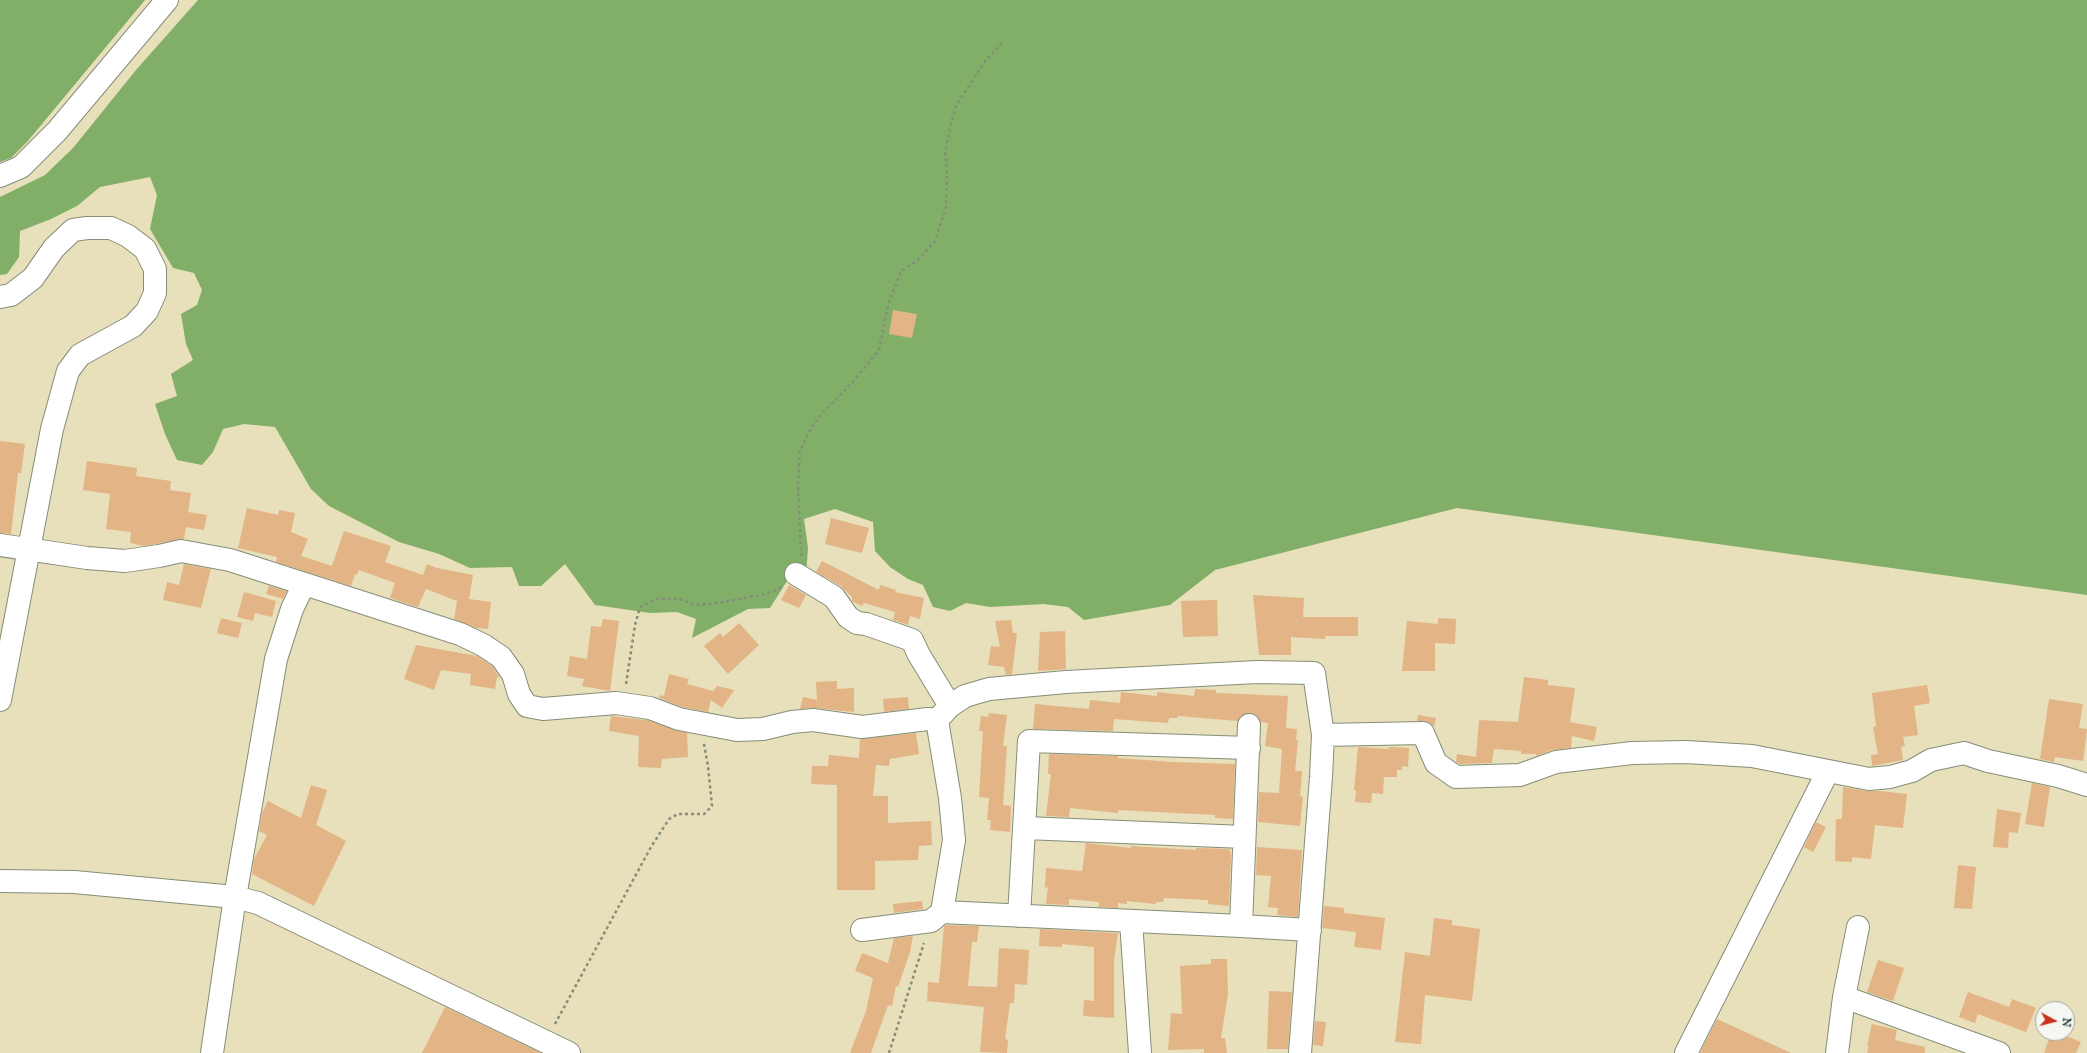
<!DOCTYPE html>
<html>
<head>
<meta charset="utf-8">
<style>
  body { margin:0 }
  #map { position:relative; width:2087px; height:1053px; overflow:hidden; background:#e8dfbb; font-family:"IM FELL Great Primer",serif }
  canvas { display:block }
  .north { position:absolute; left:2035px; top:1001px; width:40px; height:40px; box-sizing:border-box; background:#f6f6f2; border:1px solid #a0aca6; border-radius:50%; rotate:97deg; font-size:11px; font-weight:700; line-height:16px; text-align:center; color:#1f3d34 }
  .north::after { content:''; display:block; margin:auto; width:14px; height:18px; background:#c8321e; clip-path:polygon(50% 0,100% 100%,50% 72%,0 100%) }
</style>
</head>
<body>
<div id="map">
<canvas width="2087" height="1053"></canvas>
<div class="north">N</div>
</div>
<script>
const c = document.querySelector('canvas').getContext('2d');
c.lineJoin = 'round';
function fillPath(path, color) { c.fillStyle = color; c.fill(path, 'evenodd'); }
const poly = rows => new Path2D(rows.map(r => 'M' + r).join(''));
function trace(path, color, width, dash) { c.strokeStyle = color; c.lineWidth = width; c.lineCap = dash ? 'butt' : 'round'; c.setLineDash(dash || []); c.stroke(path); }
const forest = poly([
  [0,0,145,0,27,142,11,158,0,162],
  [198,0,2087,0,2087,595,1457,508,1215,570,1170,605,1084,620,1068,607,1044,604,990,607,966,603,950,611,933,607,923,585,908,579,890,567,875,551,873,522,835,509,804,519,808,548,806,576,787,581,770,608,748,609,692,638,696,619,677,612,650,613,595,605,565,564,541,586,519,586,512,567,470,568,439,554,399,542,329,506,311,489,275,427,244,424,223,429,213,452,202,465,177,460,165,434,155,404,177,396,171,374,193,360,186,344,181,314,197,305,202,290,194,273,173,268,150,229,157,195,150,177,100,187,77,206,51,219,20,231,19,257,7,274,0,275,0,197,45,175,73,148,136,70]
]);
const building = poly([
  [893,310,917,314,912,338,889,334],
  [0,441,25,444,21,473,18,473,11,534,0,533],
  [87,461,137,468,136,476,171,481,170,490,191,493,188,512,207,515,204,530,186,527,184,539,144,546,130,543,131,532,106,529,110,494,83,490],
  [247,508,278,515,279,510,295,513,291,532,308,539,301,556,332,566,344,531,391,546,385,562,423,575,427,564,437,568,473,575,469,599,491,602,488,629,476,628,454,619,457,601,426,589,418,607,390,598,395,583,359,570,357,575,355,574,351,586,276,562,277,557,238,548],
  [831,518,869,528,862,553,825,544],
  [822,561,879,590,880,585,896,590,895,592,924,598,920,619,910,616,908,625,893,620,895,612,864,603,862,606,852,601,852,597,841,586,816,572],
  [184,564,211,569,201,608,163,600,167,582,179,585],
  [789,585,806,595,799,608,781,600],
  [269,586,287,591,283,599,266,594],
  [244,592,276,601,272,617,255,613,253,621,237,617],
  [1253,595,1304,598,1303,617,1358,617,1358,636,1325,636,1325,639,1291,637,1291,655,1259,655],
  [1217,600,1218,636,1183,637,1181,601],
  [221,618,242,623,238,638,217,633],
  [1438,618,1456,619,1455,644,1435,643,1435,671,1402,671,1407,621,1438,624],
  [603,619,619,621,610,691,582,686,584,679,567,676,570,656,587,659,591,626,601,627],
  [1011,620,1013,633,1017,633,1012,674,1006,675,1004,667,988,665,991,646,1000,647,995,621],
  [739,623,759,645,728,674,704,646,720,633,723,637],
  [1065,631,1066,669,1038,671,1040,632],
  [416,645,477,656,492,666,500,678,497,677,495,689,470,685,471,674,441,670,434,690,404,679],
  [669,674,689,679,687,684,713,691,717,686,734,690,722,708,711,700,708,712,682,707,659,698,660,695,664,696],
  [1524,677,1548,680,1548,685,1575,688,1570,722,1597,727,1594,741,1572,736,1571,748,1552,750,1536,756,1536,754,1521,754,1521,751,1494,749,1492,763,1460,764,1456,762,1457,754,1476,757,1479,720,1518,722],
  [837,681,837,689,854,688,854,712,815,708,800,709,803,697,817,700,816,682],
  [1927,685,1930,703,1914,706,1918,735,1903,737,1905,746,1901,747,1903,760,1872,766,1871,755,1878,754,1873,727,1876,726,1872,693],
  [1195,689,1216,690,1216,693,1288,696,1286,728,1297,729,1296,740,1298,740,1295,771,1302,771,1300,796,1303,797,1300,826,1258,822,1259,792,1279,793,1282,749,1265,746,1268,723,1261,722,1255,714,1250,713,1244,714,1238,721,1178,716,1177,718,1169,718,1168,723,1114,719,1113,731,1033,729,1035,704,1089,709,1090,700,1120,703,1121,692,1157,696,1157,692,1194,696],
  [908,697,909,709,884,712,883,699],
  [2049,699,2083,704,2079,728,2087,729,2083,761,2055,757,2054,762,2040,759],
  [989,713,1007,715,1003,746,1007,746,1003,805,1011,806,1010,832,990,830,991,820,987,820,989,798,979,797,983,731,979,731,981,716,988,717],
  [1418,715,1436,718,1434,727,1429,722,1417,721],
  [611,716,647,720,687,733,688,757,662,759,661,768,638,767,639,736,609,731],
  [916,733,919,754,890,759,889,766,876,765,873,796,888,796,888,823,931,821,932,845,919,846,918,860,875,861,875,890,837,890,837,785,811,784,812,766,828,766,829,755,859,758,860,739],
  [1358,747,1388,749,1389,747,1409,748,1408,767,1402,766,1402,770,1397,770,1397,777,1384,777,1383,794,1372,793,1371,803,1355,802,1356,791,1354,790],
  [1049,754,1118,756,1118,758,1173,762,1235,764,1233,819,1215,818,1215,815,1118,810,1118,813,1070,808,1069,817,1046,816,1051,774,1048,774],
  [2032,783,2050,787,2044,827,2025,824],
  [311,785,327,790,316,825,346,841,314,906,252,874,254,859,267,835,259,831,262,813,268,801,301,818],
  [1843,787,1867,791,1879,791,1907,794,1903,828,1875,825,1871,859,1852,857,1852,862,1835,861,1836,819,1842,819],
  [1997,809,2021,813,2018,833,2009,832,2008,848,1993,847],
  [1816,822,1826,827,1813,852,1804,847],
  [1086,843,1131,848,1131,846,1196,850,1196,848,1229,849,1231,853,1229,906,1208,904,1208,900,1164,898,1163,902,1156,902,1155,904,1127,901,1127,904,1118,903,1118,908,1099,907,1099,902,1069,899,1069,905,1046,904,1048,887,1045,888,1046,868,1082,871],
  [1257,847,1302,850,1298,917,1277,915,1278,908,1268,907,1271,876,1256,875],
  [1958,865,1976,867,1972,909,1954,908],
  [922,901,923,909,894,913,893,904],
  [1324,906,1344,908,1344,913,1385,918,1381,950,1354,947,1356,932,1322,928],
  [1434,918,1452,920,1452,925,1480,929,1472,1001,1425,995,1421,1044,1395,1042,1405,952,1430,956],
  [946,925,979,926,977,942,972,942,968,986,997,987,999,948,1029,950,1027,985,1015,984,1014,1003,1010,1003,1005,1039,1008,1040,1007,1053,980,1052,984,1007,927,1001,928,982,939,983,944,926],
  [1040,929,1118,933,1114,959,1114,1018,1083,1016,1084,1000,1094,1001,1094,947,1062,944,1062,947,1039,946],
  [913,936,910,952,898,987,896,986,892,1006,888,1005,871,1053,850,1053,866,1011,873,978,855,971,862,953,888,963,894,938],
  [1211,959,1227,959,1228,994,1221,1038,1225,1038,1227,1053,1204,1053,1204,1049,1168,1050,1171,1013,1182,1014,1180,966,1211,964],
  [1878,960,1904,968,1893,1001,1867,992],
  [1269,991,1292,992,1288,1049,1267,1049],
  [1968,992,2009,1007,2012,999,2036,1008,2026,1032,1978,1014,1975,1023,1959,1017],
  [445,1007,539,1052,540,1053,422,1053],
  [1717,1019,1791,1053,1700,1053],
  [1315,1021,1326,1022,1323,1046,1313,1045],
  [1872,1024,1897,1030,1895,1040,1925,1047,1925,1053,1867,1053,1869,1046,1867,1046],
  [2051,1033,2059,1033,2081,1042,2076,1053,2044,1053]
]);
const path = poly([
  [801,556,798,485,800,451,811,428,824,411,851,384,879,350,888,305,901,271,918,260,935,241,946,207,947,169,945,152,950,128,956,106,986,60,1004,41],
  [626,684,635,625,640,607,656,599,680,599,694,605,711,604,761,595,777,590,782,586],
  [555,1024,651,847,669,819,678,814,704,814,712,806,708,766,704,744],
  [889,1053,924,943]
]);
const minor = poly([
  [0,176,21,167,57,131,167,0],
  [0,297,11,295,33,278,54,248,73,230,87,228,111,228,128,236,145,249,155,269,155,293,147,311,133,326,80,355,68,371,52,429,0,700],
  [0,545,87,558,125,561,159,556,181,551,230,560,460,634,483,645,501,657,513,674,519,694,527,706,543,709,616,703,650,708,679,719,737,730,763,729,792,722,813,720,862,727,928,719,937,720,950,706,965,696,989,689,1066,682,1257,672,1314,673,1323,735,1321,777,1300,1053],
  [796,574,834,597,848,617,857,623,866,624,912,640,919,655,950,706],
  [937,720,950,798,954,840,942,912],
  [1323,735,1423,733,1436,763,1456,777,1520,775,1556,762,1632,753,1686,752,1752,756,1869,779,1890,777,1912,771,1931,760,1964,753,1988,761,2058,776,2087,785],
  [1025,828,1244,837],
  [0,881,74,882,235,897,258,903,569,1053],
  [1019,916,1029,741,1249,748],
  [1131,921,1140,1053],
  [1241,926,1249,725],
  [862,930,931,921,942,912,1241,926,1310,930],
  [1844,997,1999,1053],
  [212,1053,235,897,276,659,292,609,304,584],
  [1686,1053,1828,771],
  [1837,1053,1844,997,1858,927]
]);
fillPath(forest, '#81af68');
fillPath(building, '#e3b485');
trace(minor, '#848e78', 24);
trace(path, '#848e78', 2.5, [3, 3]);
trace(minor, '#fff', 22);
</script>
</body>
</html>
